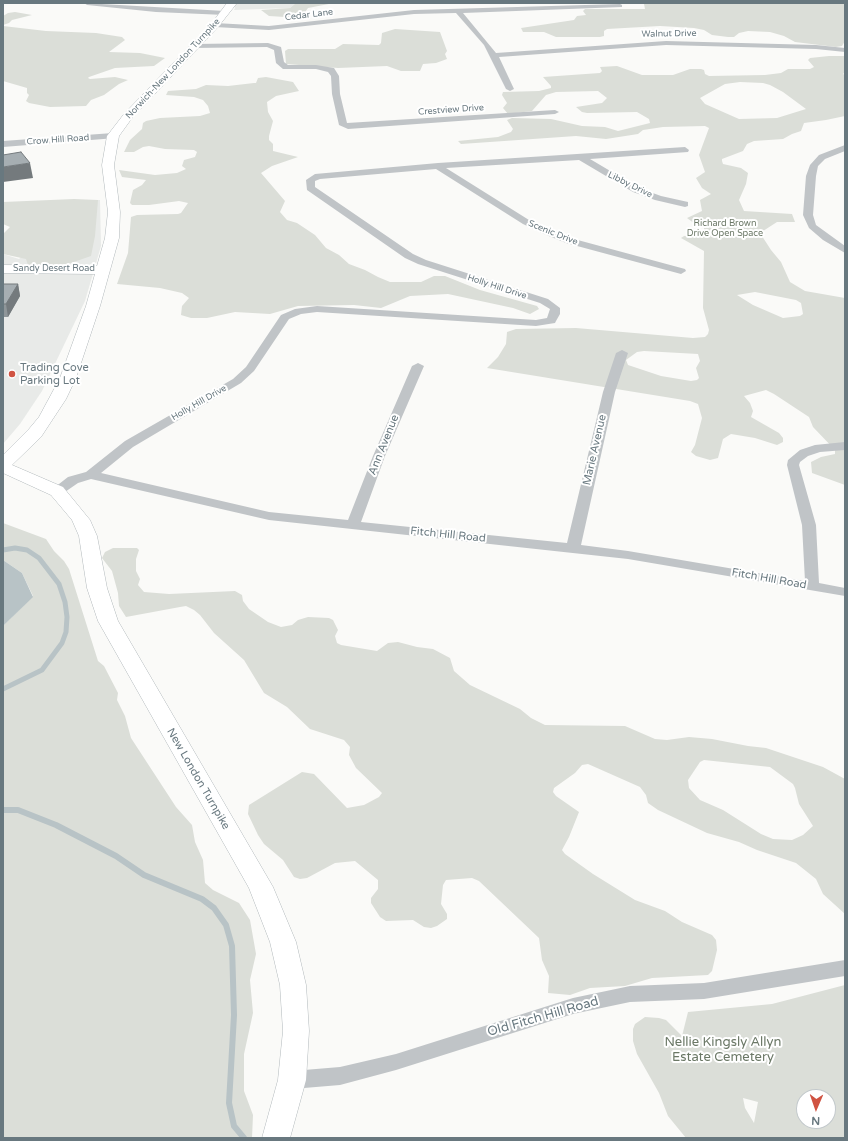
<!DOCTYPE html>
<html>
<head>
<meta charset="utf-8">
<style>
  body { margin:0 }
  #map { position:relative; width:848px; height:1141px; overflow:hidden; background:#fafaf8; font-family:"Varela Round",sans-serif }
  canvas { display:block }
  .frame { position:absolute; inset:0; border:4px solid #68787f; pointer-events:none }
  .north { position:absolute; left:796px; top:1089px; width:40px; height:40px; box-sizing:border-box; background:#fff; border:1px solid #c3c9cc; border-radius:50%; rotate:182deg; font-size:11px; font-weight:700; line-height:16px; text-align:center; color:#68787f }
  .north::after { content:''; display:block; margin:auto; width:14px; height:18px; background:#d05342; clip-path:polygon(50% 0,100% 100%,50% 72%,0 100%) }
</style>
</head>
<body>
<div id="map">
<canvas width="848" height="1141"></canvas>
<div class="frame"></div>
<div class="north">N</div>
</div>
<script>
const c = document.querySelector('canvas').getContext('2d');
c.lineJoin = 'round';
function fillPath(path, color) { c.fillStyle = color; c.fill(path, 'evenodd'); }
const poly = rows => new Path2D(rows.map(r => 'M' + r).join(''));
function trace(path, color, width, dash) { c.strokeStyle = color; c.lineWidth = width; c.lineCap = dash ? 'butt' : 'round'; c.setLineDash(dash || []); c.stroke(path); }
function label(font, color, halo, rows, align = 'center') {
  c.font = font + ' "Varela Round",sans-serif'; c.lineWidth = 4; c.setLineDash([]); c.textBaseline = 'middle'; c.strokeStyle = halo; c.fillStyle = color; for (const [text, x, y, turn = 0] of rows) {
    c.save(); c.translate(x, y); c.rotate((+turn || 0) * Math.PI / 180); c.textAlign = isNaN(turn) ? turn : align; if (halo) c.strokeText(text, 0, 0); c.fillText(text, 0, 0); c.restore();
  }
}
const built = poly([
  [232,3,296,3,290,8,234,10,235,8],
  [84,200,100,200,101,246,85,301,42,391,20,424,3,444,3,254,19,259]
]);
const green = poly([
  [296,3,334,3,308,8,303,15,305,17,301,18,269,16,261,10,290,8],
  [646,3,845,3,845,41,842,46,836,47,795,42,784,36,770,32,748,31,739,33,734,37,728,37,712,35,704,30,694,28,660,26,607,29,604,31,604,36,600,37,556,37,544,32,523,32,521,28,574,20,577,16,586,15,583,11,585,9,645,9,644,4],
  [15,12,32,15,12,20,9,23,3,25,3,16,8,13],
  [3,26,46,31,96,33,122,37,125,40,109,52,140,53,165,58,154,66,115,68,89,77,88,78,90,79,115,77,128,80,119,84,104,95,91,100,86,106,50,107,29,103,26,101,29,95,27,93,27,88,3,81],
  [395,29,440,32,447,51,445,54,447,59,436,63,423,64,420,71,401,71,387,66,338,68,286,64,285,51,288,49,335,49,343,44,379,45,381,43,382,33],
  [829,56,845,56,845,72,843,74,845,75,845,116,826,120,804,123,801,131,792,134,783,139,754,141,747,144,743,151,722,159,722,161,723,164,741,168,748,173,746,184,739,200,744,211,792,214,795,222,777,222,760,233,771,250,781,262,790,282,805,291,845,298,845,485,812,473,811,462,821,457,835,454,835,450,813,427,809,417,774,394,766,390,744,396,750,403,753,411,751,417,779,433,783,438,783,442,777,445,755,438,731,434,723,439,718,458,710,460,696,456,691,452,695,445,702,418,698,404,690,401,487,368,498,357,506,344,507,332,516,329,576,328,693,338,705,337,708,334,709,330,703,308,704,251,681,238,684,236,704,234,704,226,695,224,687,218,702,211,700,200,711,194,702,188,696,178,705,172,699,155,709,128,705,126,663,127,643,130,638,134,606,139,576,136,461,144,458,141,498,137,511,132,513,129,507,120,512,118,551,119,582,126,605,127,618,131,650,123,649,119,637,112,587,113,582,112,576,107,602,103,607,98,598,91,556,92,546,95,532,111,508,114,503,108,507,103,502,95,503,92,539,91,551,88,551,86,543,77,600,73,602,71,600,67,617,66,642,75,673,75,690,69,701,69,704,70,705,74,709,76,765,75,781,73,788,69,810,69,814,67,808,60,810,58],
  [740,82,763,83,770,85,783,92,806,109,777,118,739,119,705,104,700,98,725,84],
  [755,292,796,300,801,303,803,314,800,316,783,318,753,305,737,295],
  [644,351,698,354,700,361,696,368,699,378,697,380,691,381,661,376,628,365,626,360,637,352],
  [266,77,293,82,299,91,276,96,267,102,268,112,273,121,269,136,269,140,273,144,273,151,298,157,272,166,261,173,285,201,280,212,287,220,297,223,315,235,326,248,339,255,349,264,365,270,378,277,390,282,421,282,434,276,445,276,480,290,537,306,539,309,530,314,513,308,448,294,410,296,381,308,354,305,298,306,270,314,235,312,207,318,191,318,181,315,182,306,189,298,182,293,160,288,117,284,128,253,131,217,137,215,178,214,181,213,188,203,179,201,149,205,132,205,130,203,133,190,142,185,146,180,122,177,119,170,155,175,177,173,186,169,182,166,184,160,195,157,197,152,194,150,165,149,149,146,143,147,134,152,124,152,130,140,142,129,143,123,146,121,160,118,200,116,210,113,208,106,203,100,194,97,166,95,168,91,196,89,206,85,228,86,254,83,256,83,258,78],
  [74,199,98,200,95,236,91,256,68,264,28,265,26,259,3,254,3,234,10,227,3,224,3,202],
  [3,523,46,539,54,551,64,561,69,569,98,661,104,666,118,693,117,700,125,716,131,738,176,807,192,825,195,842,203,860,205,883,213,890,239,903,250,920,256,954,250,980,253,1013,244,1054,244,1091,253,1115,252,1138,3,1138,3,626,33,596,22,573,3,560],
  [113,548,137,548,139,550,136,559,136,571,140,579,138,585,144,592,169,594,235,591,242,595,243,601,249,609,268,622,281,627,292,625,298,620,308,617,329,618,333,620,338,630,335,636,337,643,341,645,377,651,388,643,398,642,417,647,433,649,450,658,454,671,470,685,520,709,531,718,545,725,625,726,655,739,667,740,689,737,712,739,748,746,766,748,823,767,845,779,845,914,823,894,816,879,796,863,757,850,739,842,707,833,658,810,648,803,646,795,640,787,588,764,582,765,575,773,554,788,553,792,556,796,579,812,569,837,562,850,565,854,593,874,635,900,665,911,682,922,712,935,716,940,717,950,712,971,708,975,652,978,625,986,590,988,570,995,548,993,549,976,542,960,539,938,479,881,472,878,446,880,443,885,441,904,447,914,447,919,437,926,431,928,424,927,413,920,386,921,380,917,371,903,371,898,378,889,378,880,355,861,335,863,307,878,300,879,294,877,283,860,264,844,258,835,248,814,249,805,302,772,314,774,347,808,364,805,379,797,382,793,356,768,349,755,350,747,344,740,310,729,287,707,264,693,244,660,214,633,200,615,194,610,186,606,180,607,126,617,119,606,118,593,112,571,102,558,105,552],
  [704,760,770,767,793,784,795,788,799,804,813,826,803,835,792,840,773,839,761,834,723,810,700,800,689,788,688,780,700,762],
  [845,985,845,1138,686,1138,668,1116,659,1093,637,1054,633,1041,633,1029,635,1024,645,1017,659,1018,666,1020,682,1036,688,1012,772,1004],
  [804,1097,828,1097,828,1121,804,1121],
  [743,1098,758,1102,754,1123,745,1108]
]);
const water = poly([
  [3,560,22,573,33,597,3,626]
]);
const streamFar1 = poly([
  [3,550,15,548,27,550,39,558,59,584,65,602,67,617,66,632,62,643,42,670,3,689]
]);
const stream = poly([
  [3,810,18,810,56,825,116,856,144,875,202,899,214,908,226,925,232,946,234,1015,229,1103,234,1126,244,1138]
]);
const minor = poly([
  [84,3,225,11,229,13,225,15,156,12,87,5,84,3],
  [620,4,622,5,622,7,463,13,496,53,666,41,816,45,845,48,845,52,816,49,666,45,499,57,514,89,510,91,506,89,484,45,456,13,414,14,269,30,215,27,211,25,215,23,269,26,414,10,620,4],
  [268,43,281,47,284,62,288,65,316,65,334,68,339,76,340,94,347,123,555,110,559,112,555,114,348,129,339,125,332,94,331,76,328,72,316,69,283,69,276,63,274,50,267,47,194,48,190,46,194,44,268,43],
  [113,133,117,136,116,138,3,147,3,141,113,133],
  [845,145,845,151,825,159,818,166,816,176,813,215,816,225,845,246,845,253,823,240,809,228,803,215,806,176,810,165,819,155,845,145],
  [685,147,689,150,688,152,590,159,639,188,661,196,688,202,688,206,685,207,655,200,633,192,579,160,446,168,529,220,550,230,574,239,685,269,686,271,681,274,566,243,544,234,523,224,436,169,320,179,315,181,315,187,413,254,426,260,548,299,560,308,560,314,556,321,555,323,536,326,317,312,301,314,289,319,254,371,241,383,133,447,101,473,269,512,348,520,373,456,412,366,418,363,424,366,385,456,361,522,567,543,603,392,616,353,622,350,628,353,615,392,581,545,628,551,805,581,802,525,787,465,788,460,800,450,815,445,845,442,845,450,820,452,808,456,800,462,799,465,816,525,819,583,845,588,845,596,628,559,269,520,91,479,78,483,62,494,52,494,50,491,68,477,86,472,125,441,233,379,246,367,281,315,295,309,317,306,536,320,547,318,550,309,540,303,418,264,405,258,307,190,306,180,315,174,438,163,685,147],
  [845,960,845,976,704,999,630,1002,573,1014,396,1070,340,1085,292,1089,285,1086,282,1080,285,1074,292,1071,340,1067,396,1054,573,998,630,986,704,983,845,960]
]);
const secondary = poly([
  [227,3,237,3,218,27,132,118,119,136,114,165,120,212,119,238,100,306,76,378,66,399,41,437,12,465,63,487,90,520,97,536,107,588,118,621,273,887,296,942,306,985,309,1031,306,1080,290,1138,262,1138,278,1080,283,1031,280,985,270,942,249,888,98,621,87,588,79,536,72,520,51,495,3,473,3,455,29,429,39,417,60,378,86,306,95,274,3,273,3,265,97,266,105,238,108,212,102,165,107,136,124,114,212,23,227,3]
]);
const wall = poly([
  [3,284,18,284,20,296,8,317,3,317]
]);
const shadedWall = poly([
  [30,163,33,178,3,182,3,167],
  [18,284,20,296,8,317,6,304]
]);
const building = poly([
  [21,152,30,163,3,167,3,155,21,152],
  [3,284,18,284,6,304,3,304,3,284]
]);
const markers = [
  [12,374,4,"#d05342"]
];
const farStreetnames = [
  ["Cedar Lane",309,15,-7],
  ["Walnut Drive",669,34,-1],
  ["Norwich-New London Turnpike",173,69,-47],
  ["Crestview Drive",451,110,-4],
  ["Crow Hill Road",58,140,-4],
  ["Libby Drive",630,185,26],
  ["Scenic Drive",553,233,22],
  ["Sandy Desert Road",54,269],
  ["Holly Hill Drive",497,287,18],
  ["Holly Hill Drive",199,403,-30]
];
const farParknames = [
  ["Richard Brown",725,224],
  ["Drive Open Space",725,234]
];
const poiNames = [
  ["Trading Cove",20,368],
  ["Parking Lot",20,381]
];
const streetNames = [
  ["Ann Avenue",384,445,-68],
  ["Marie Avenue",595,450,-77],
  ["Fitch Hill Road",448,535,6],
  ["Fitch Hill Road",769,579,10],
  ["New London Turnpike",198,779,60]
];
const nearStreetnames = [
  ["Old Fitch Hill Road",543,1017,-16]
];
const nearParknames = [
  ["Nellie Kingsly Allyn",723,1043],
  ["Estate Cemetery",723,1058]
];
fillPath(built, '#e8eae8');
fillPath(green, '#dbded8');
fillPath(water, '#b8c3c6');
trace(streamFar1, '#b8c3c6', 5);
trace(stream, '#b8c3c6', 6);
trace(secondary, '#b2b9bc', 1);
fillPath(minor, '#c0c4c7');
fillPath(secondary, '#fff');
fillPath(wall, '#8f9699');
fillPath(shadedWall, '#747a7d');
fillPath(building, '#a6aeb2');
trace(building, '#747a7d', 1);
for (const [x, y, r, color] of markers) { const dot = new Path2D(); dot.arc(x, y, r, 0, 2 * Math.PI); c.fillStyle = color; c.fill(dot); trace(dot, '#fff', 1.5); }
label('9px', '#68787f', '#fff', farStreetnames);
label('9px', '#6b7866', '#fff', farParknames);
label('11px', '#68787f', '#fff', poiNames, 'left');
label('11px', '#68787f', '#fff', streetNames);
label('13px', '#68787f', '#fff', nearStreetnames);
label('13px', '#6b7866', '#fff', nearParknames);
</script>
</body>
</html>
